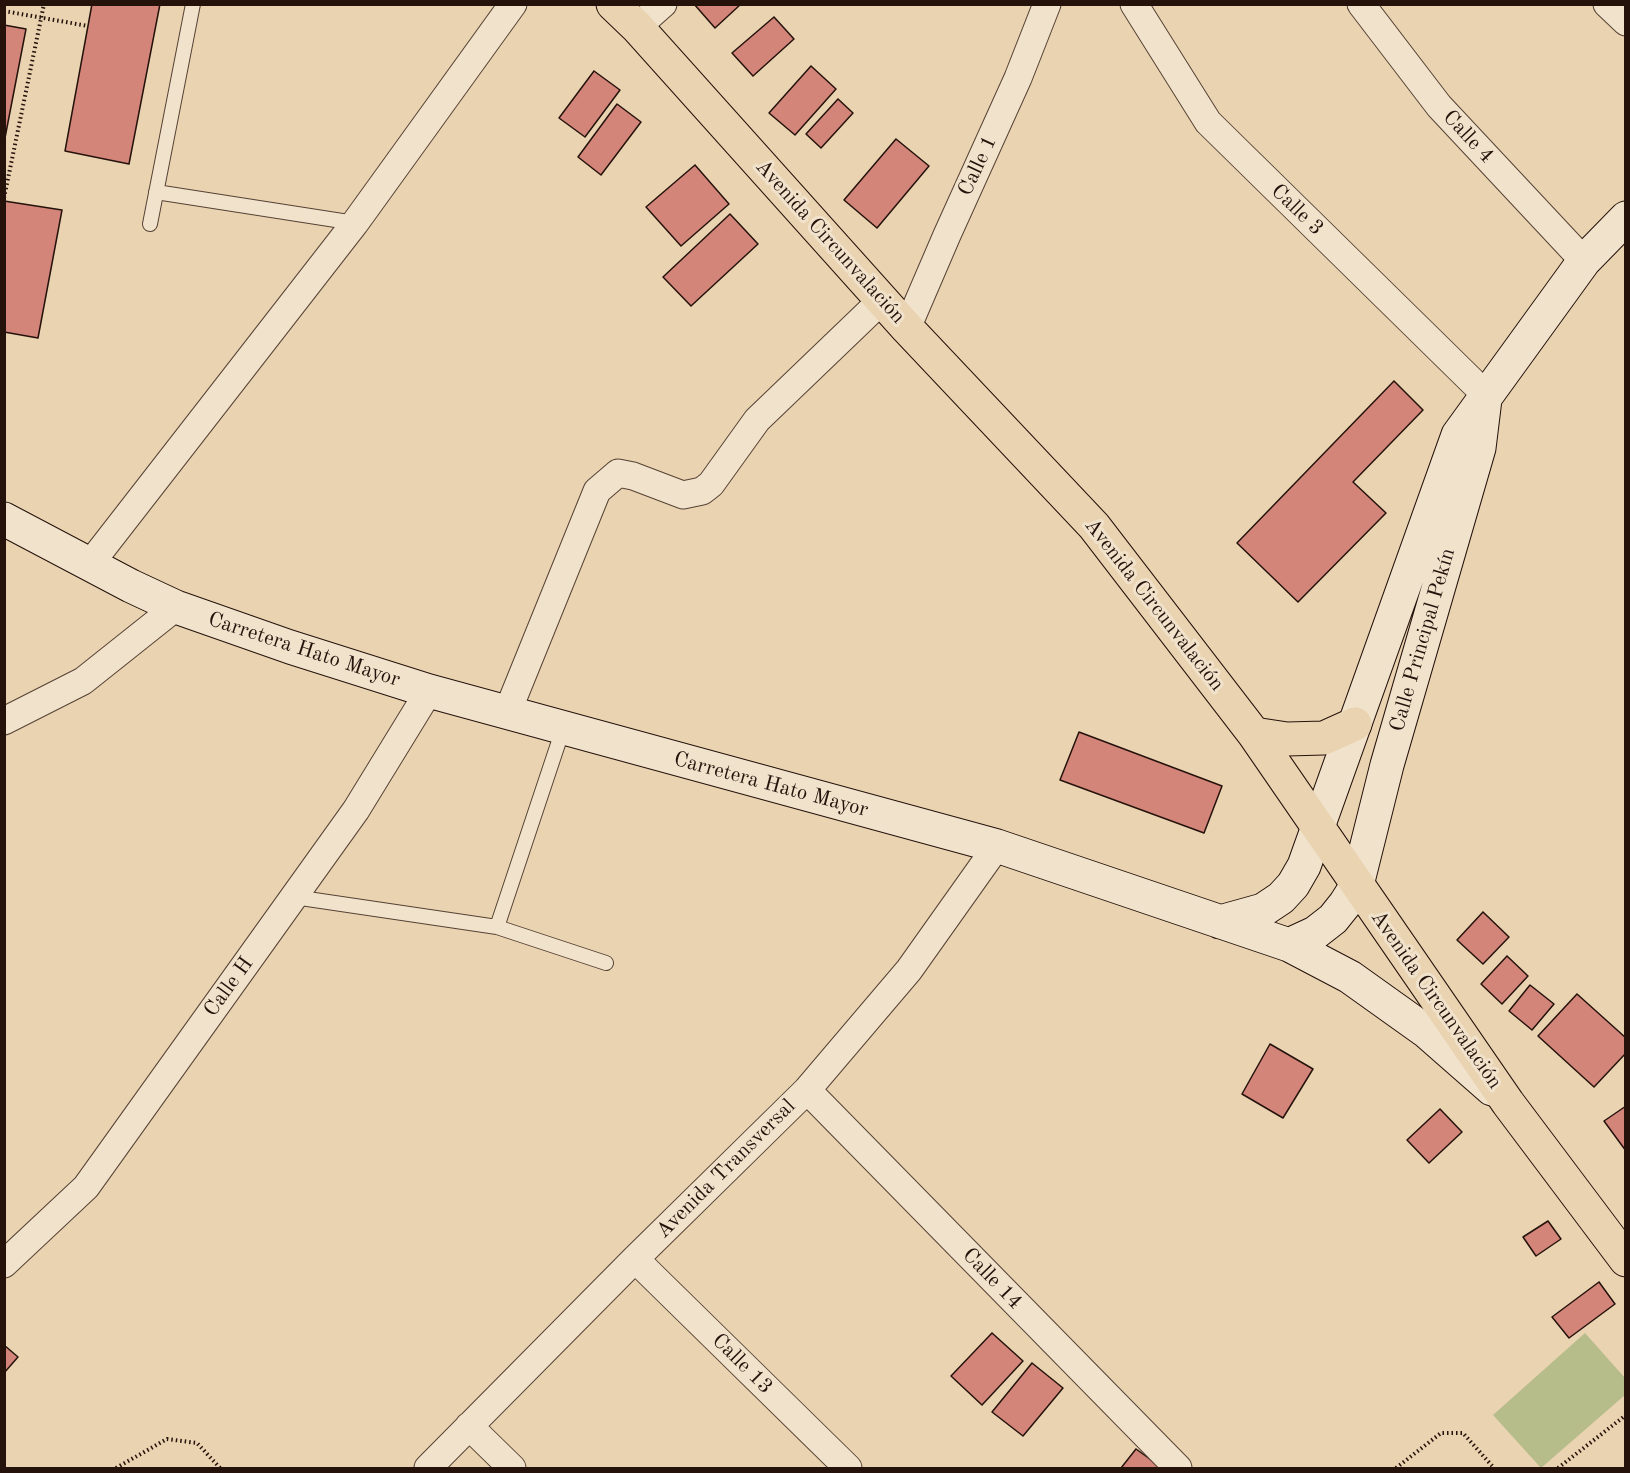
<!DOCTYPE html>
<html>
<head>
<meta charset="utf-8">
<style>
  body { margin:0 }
  #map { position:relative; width:1630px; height:1473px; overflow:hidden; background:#ead3b1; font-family:"Old Standard TT",serif }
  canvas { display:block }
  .frame { position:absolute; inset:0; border:6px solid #24120b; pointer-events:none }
</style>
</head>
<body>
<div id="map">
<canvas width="1630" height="1473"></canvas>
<div class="frame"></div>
</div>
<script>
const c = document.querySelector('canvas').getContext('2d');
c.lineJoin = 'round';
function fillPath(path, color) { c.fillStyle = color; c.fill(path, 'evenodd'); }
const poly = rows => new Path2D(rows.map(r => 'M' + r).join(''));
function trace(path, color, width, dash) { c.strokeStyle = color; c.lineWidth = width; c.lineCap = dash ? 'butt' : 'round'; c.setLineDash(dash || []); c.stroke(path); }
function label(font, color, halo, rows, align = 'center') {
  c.font = font + ' "Old Standard TT",serif'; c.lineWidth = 6; c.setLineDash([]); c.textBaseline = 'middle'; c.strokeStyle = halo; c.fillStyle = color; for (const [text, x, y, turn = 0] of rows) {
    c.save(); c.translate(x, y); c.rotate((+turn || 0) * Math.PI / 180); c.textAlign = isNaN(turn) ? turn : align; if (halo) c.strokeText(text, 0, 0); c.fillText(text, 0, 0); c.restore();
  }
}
const green = poly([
  [1585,1333,1625,1378,1625,1395,1541,1468,1493,1415]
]);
const building = poly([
  [92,4,160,4,129,164,65,151,92,4],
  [694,4,741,4,715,28,694,4],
  [774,17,794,39,753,76,732,53,774,17],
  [4,25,26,29,4,143,4,25],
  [811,66,836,89,795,135,769,113,811,66],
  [594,71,620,90,585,137,559,118,594,71],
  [838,99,853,113,821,148,806,134,838,99],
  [617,104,641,122,601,175,578,157,617,104],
  [896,139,929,166,877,228,844,200,896,139],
  [695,165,729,204,681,246,646,207,695,165],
  [4,201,62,210,38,338,4,332,4,201],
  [730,214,758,244,691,306,663,277,730,214],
  [1394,381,1423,410,1353,482,1386,513,1298,602,1237,543,1394,381],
  [1079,732,1222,786,1204,833,1060,780,1079,732],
  [1483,912,1509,937,1483,964,1457,940,1483,912],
  [1507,956,1528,976,1502,1004,1481,984,1507,956],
  [1530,985,1554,1004,1532,1030,1509,1011,1530,985],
  [1577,994,1626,1038,1626,1053,1594,1087,1538,1036,1577,994],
  [1270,1044,1313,1069,1283,1118,1242,1094,1270,1044],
  [1626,1106,1626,1151,1604,1121,1626,1106],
  [1440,1109,1462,1132,1429,1163,1407,1140,1440,1109],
  [1548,1221,1561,1239,1536,1256,1523,1237,1548,1221],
  [1599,1282,1615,1304,1569,1338,1552,1317,1599,1282],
  [992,1333,1023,1361,982,1405,951,1376,992,1333],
  [4,1345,18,1357,4,1373,4,1345],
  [1032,1363,1063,1388,1023,1436,992,1412,1032,1363],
  [1136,1449,1161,1467,1160,1468,1121,1468,1136,1449]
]);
const path = poly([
  [4,11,88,26],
  [4,198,44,4],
  [116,1468,167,1439,197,1443,220,1468],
  [1396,1468,1441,1433,1463,1433,1494,1468],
  [1558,1468,1626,1415]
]);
const lane = poly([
  [156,192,355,223],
  [150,224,193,4],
  [294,897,497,927,606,963],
  [497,927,563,729]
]);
const street = poly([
  [1134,4,1208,122,1486,395],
  [1361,4,1439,106,1584,261],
  [1607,4,1626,22],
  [637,27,663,4],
  [907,328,947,235,1018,78,1047,4],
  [90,564,355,223,513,4],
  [507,713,597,491,618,473,633,476,683,495,702,491,711,484,757,420,882,300],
  [4,721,83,681,176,607],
  [807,1090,1178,1468],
  [635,1259,848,1468],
  [4,1264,86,1187,356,810,429,691],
  [469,1426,512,1468],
  [428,1468,635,1259,807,1090,909,970,997,846]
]);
const secondary = poly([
  [4,519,131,586,176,607,290,647,429,691,997,846,1289,945,1350,977,1427,1032,1492,1089],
  [1220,922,1263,910,1281,898,1293,885,1304,866,1458,435,1584,261,1626,218],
  [1289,945,1315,933,1333,919,1345,904,1357,885,1387,765,1479,448,1485,399]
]);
const primary = poly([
  [613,4,637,27,907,328,1094,526,1254,734,1508,1103,1626,1260],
  [1254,734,1287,739,1324,738,1355,724]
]);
const streetNames = [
  ["Calle 4",1468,137,47],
  ["Calle 1",978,166,-65],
  ["Calle 3",1297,210,44],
  ["Avenida Circunvalación",830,242,48],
  ["Avenida Circunvalación",1154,605,52],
  ["Calle Principal Pekín",1423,640,-74],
  ["Carretera Hato Mayor",304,650,18],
  ["Carretera Hato Mayor",771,785,15],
  ["Calle H",229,987,-54],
  ["Avenida Circunvalación",1436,1000,55],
  ["Avenida Transversal",726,1169,-45],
  ["Calle 14",992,1279,46],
  ["Calle 13",742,1364,45]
];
fillPath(green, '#b7bc8b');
fillPath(building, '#d4857a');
trace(building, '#24120b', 1.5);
trace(lane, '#564234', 16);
trace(street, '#564234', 29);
trace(secondary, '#24120b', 35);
trace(primary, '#24120b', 35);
trace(path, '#24120b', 4, [1.5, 3]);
trace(lane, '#f1e2cc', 14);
trace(street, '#f1e2cc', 27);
trace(secondary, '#f1e2cc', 33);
trace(primary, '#ead3b1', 33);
label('21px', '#24120b', '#f1e2cc', streetNames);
</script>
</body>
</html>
